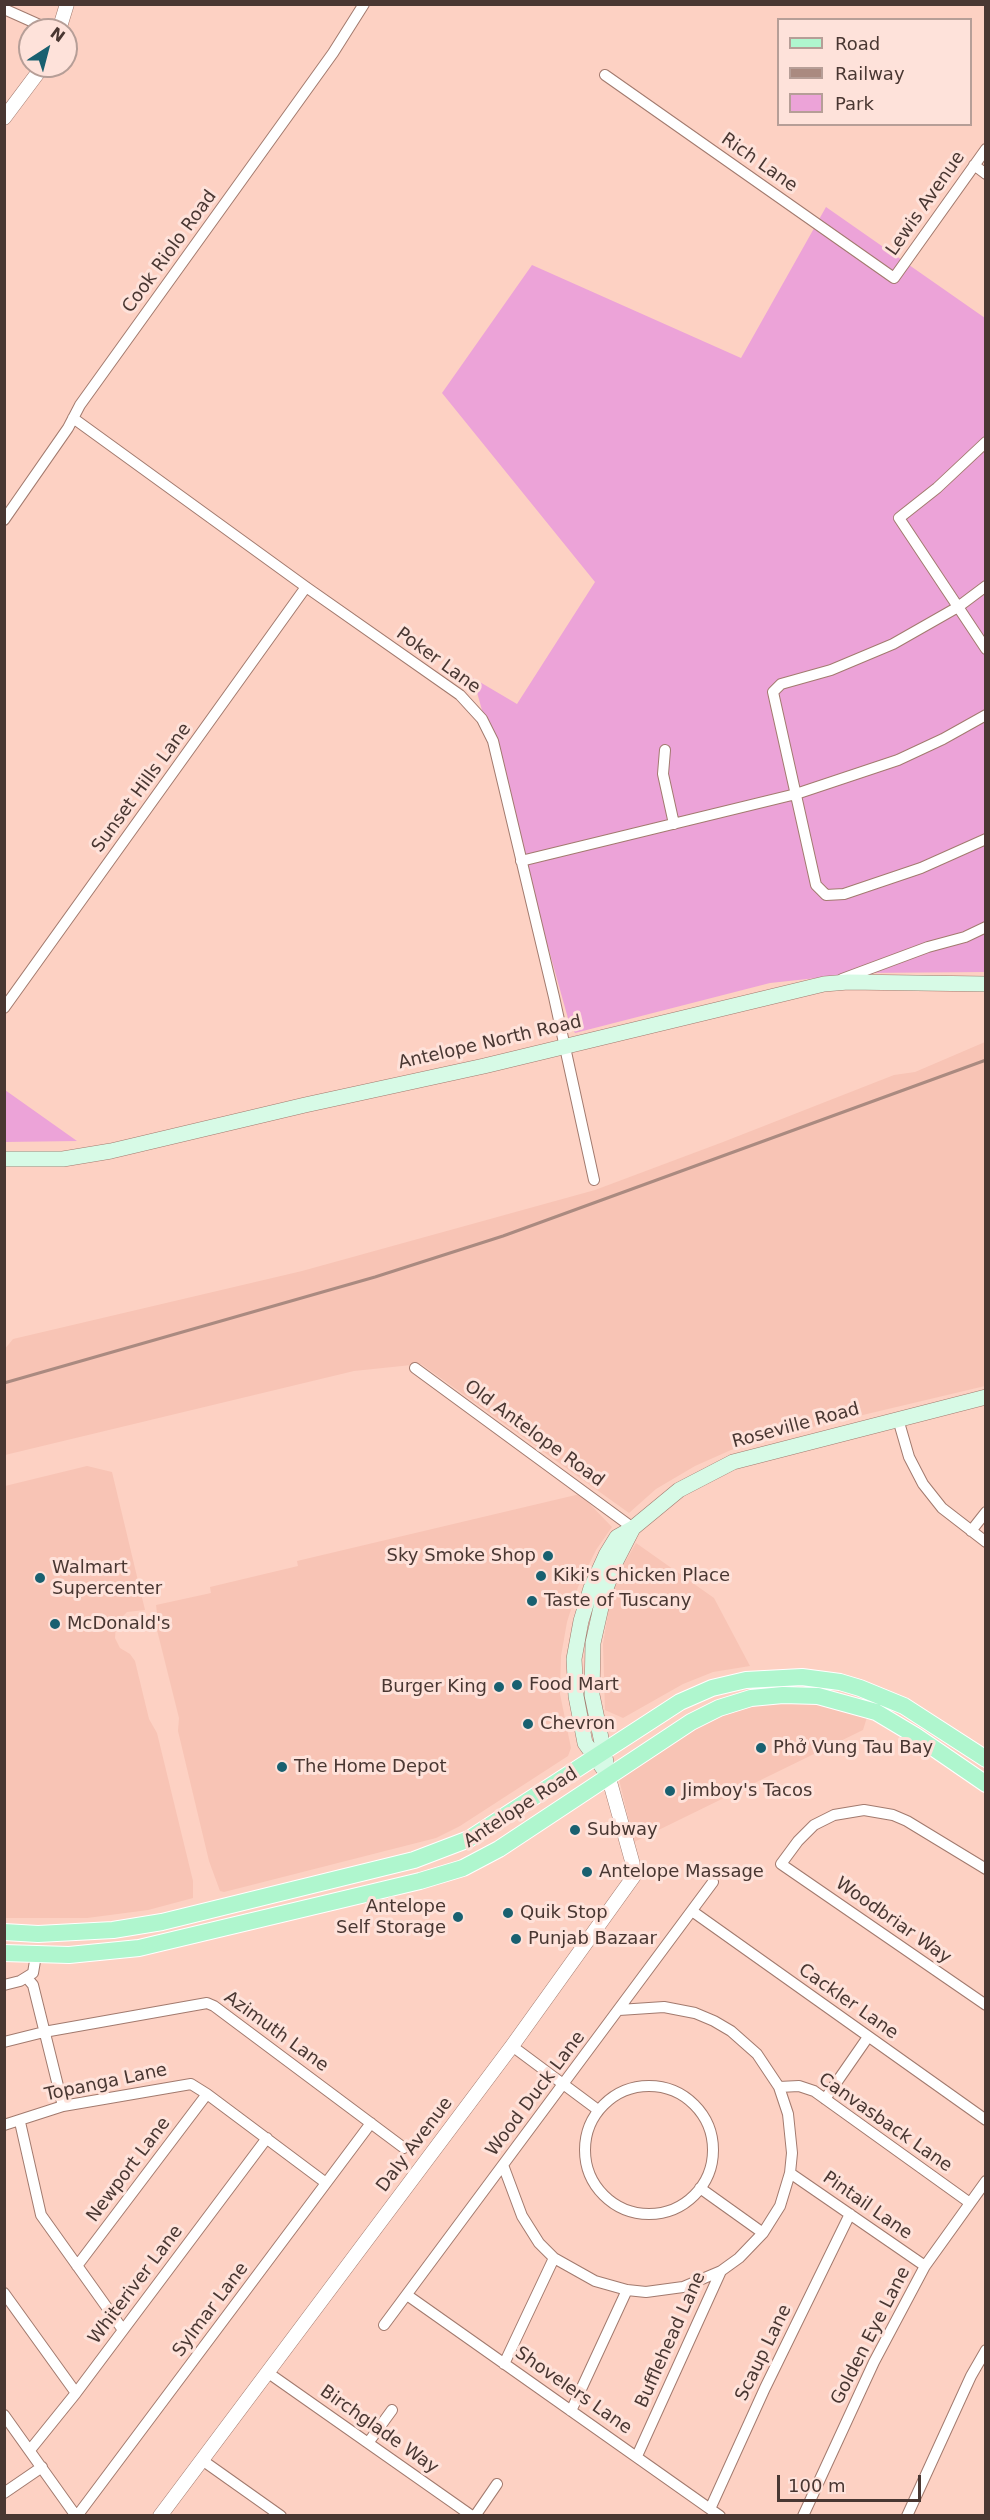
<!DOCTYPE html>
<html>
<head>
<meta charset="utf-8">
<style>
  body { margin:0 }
  #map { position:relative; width:990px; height:2520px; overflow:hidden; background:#fdd1c3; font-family:"DejaVu Sans",sans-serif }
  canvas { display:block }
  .frame { position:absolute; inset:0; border:6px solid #493732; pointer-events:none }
  .legend { position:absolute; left:777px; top:18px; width:195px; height:108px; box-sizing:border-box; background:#fee2da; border:2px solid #b69e97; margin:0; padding:8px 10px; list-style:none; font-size:18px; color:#493732 }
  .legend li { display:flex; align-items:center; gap:12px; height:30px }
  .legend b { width:30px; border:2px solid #b69e97 }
  .north { position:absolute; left:18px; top:18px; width:60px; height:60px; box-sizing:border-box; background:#fee2da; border:2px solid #b69e97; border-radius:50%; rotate:36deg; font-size:16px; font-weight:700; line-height:24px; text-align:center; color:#493732 }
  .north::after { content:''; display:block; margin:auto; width:21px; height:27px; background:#196070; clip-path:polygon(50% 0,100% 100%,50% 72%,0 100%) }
  .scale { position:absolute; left:777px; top:2475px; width:144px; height:27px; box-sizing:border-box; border:3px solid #493732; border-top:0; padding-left:8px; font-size:18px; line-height:21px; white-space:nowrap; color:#493732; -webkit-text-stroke:4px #fee2da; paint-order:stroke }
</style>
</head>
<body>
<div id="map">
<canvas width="990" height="2520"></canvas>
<div class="frame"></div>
<ul class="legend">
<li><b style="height:8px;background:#aff6ce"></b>Road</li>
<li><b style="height:8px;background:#aa8a80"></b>Railway</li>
<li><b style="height:16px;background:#eca3d8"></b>Park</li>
</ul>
<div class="north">N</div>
<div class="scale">100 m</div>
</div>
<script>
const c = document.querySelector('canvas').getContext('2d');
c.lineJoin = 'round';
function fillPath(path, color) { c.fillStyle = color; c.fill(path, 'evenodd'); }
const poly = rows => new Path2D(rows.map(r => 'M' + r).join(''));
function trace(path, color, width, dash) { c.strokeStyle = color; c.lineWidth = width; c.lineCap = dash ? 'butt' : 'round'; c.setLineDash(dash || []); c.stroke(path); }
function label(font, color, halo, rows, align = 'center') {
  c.font = font + ' "DejaVu Sans",sans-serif'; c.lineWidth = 6; c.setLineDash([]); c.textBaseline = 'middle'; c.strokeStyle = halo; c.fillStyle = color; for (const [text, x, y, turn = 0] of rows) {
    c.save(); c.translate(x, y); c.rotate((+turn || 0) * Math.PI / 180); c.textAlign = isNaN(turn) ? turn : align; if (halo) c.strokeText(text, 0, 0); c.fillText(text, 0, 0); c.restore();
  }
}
const built = poly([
  [985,1042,985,1386,749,1442,695,1466,656,1489,629,1513,421,1364,354,1371,5,1455,4,1350,13,1339,302,1271,595,1190,723,1142,894,1075,915,1072],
  [87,1466,112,1472,145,1610,127,1612,121,1618,116,1625,115,1638,120,1648,130,1654,135,1661,149,1719,157,1733,193,1881,193,1898,148,1910,87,1918,5,1918,5,1486],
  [580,1494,612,1527,596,1550,578,1587,567,1622,561,1656,560,1694,571,1748,568,1756,460,1826,436,1838,224,1892,220,1891,209,1861,178,1731,179,1718,153,1614,157,1613,156,1605,211,1593,210,1587,298,1566,297,1561],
  [636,1543,714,1598,750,1666,713,1672,683,1684,623,1718,605,1710,603,1644,613,1583],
  [762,1699,805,1700,868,1714,863,1730,634,1842,618,1775,693,1726]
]);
const green = poly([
  [826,207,985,318,985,972,863,973,770,983,575,1033,569,1022,473,678,517,704,595,582,442,393,532,265,741,358],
  [5,1090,77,1141,5,1142]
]);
const minor = poly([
  [4,9,51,30],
  [605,75,894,278,986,149],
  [974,165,986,174],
  [73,418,306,587,460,695,482,719,493,741,554,997,594,1180],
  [986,442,937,488,899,518,986,649],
  [4,520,68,428,80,405,333,53,364,4],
  [986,586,958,607,893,644,831,670,781,684,773,692,816,885,826,895,844,894,921,868,986,839],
  [665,750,663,774,674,824],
  [521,861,796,794,898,760,943,739,986,715],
  [842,979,928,947,965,937,986,927],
  [4,1008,306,587],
  [415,1368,633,1528],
  [898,1419,909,1457,923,1484,942,1508,986,1542],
  [971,1531,986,1512],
  [986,1869,907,1821,893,1815,864,1810,834,1815,814,1825,798,1841,781,1864,986,2005],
  [692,1911,986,2120],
  [27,1978,33,1985,63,2106],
  [4,1985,20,1981,33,1973,36,1955],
  [619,2010,664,2007,695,2013,714,2021,731,2031,757,2054,779,2087,799,2086,814,2091,970,2203],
  [4,2042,44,2032,207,2003,214,2006,404,2148],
  [512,2046,598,2110],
  '585 2150a64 64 0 1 1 128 0a64 64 0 1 1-128 0Z',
  [825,2099,868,2037],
  [20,2122,41,2215,123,2330],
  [4,2125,63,2106,191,2084,207,2094,326,2183],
  [503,2165,522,2216,539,2243,554,2258,595,2281,627,2290,646,2292,683,2287,721,2271,739,2258,763,2233,780,2206,790,2173,792,2153,788,2114,779,2087],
  [790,2173,925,2266],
  [700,2188,763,2233],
  [77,2266,207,2094],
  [4,2293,76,2393],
  [407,2295,720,2516],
  [384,2325,713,1882],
  [504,2364,554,2258],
  [267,2372,472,2516],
  [571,2411,627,2290],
  [4,2415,76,2516],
  [368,2443,392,2410],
  [30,2450,76,2393,267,2138],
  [637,2456,721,2271],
  [202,2460,281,2516],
  [4,2493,42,2467],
  [710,2509,765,2388,850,2214],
  [77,2516,371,2123],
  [475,2516,497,2484],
  [803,2516,874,2362,925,2266,986,2181],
  [907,2516,971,2376,986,2350]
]);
const tertiary = poly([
  [59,30,67,4],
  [4,118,43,66],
  [160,2516,512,2046,634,1876,632,1861,608,1775]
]);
const secondary = poly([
  [4,1159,63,1159,111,1151,305,1105,484,1066,824,984,848,982,986,984],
  [606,1762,592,1695,593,1643,604,1594,616,1561,633,1528],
  [608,1775,585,1743,576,1696,574,1659,581,1621,591,1588,606,1555,617,1537,633,1528,679,1490,733,1462,986,1397]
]);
const primary = poly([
  [4,1932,38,1934,113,1930,162,1922,414,1860,469,1839,680,1702,712,1688,746,1680,802,1677,840,1682,860,1688,904,1706,986,1759],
  [4,1953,69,1955,139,1948,420,1881,463,1868,499,1849,691,1722,719,1708,751,1698,783,1695,818,1696,876,1712,916,1736,986,1784]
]);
const rail = poly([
  [4,1383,375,1277,503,1236,986,1060]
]);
const markers = [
  [548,1556,6,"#196070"],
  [541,1576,6,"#196070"],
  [40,1578,6,"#196070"],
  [532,1601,6,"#196070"],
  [55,1624,6,"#196070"],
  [517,1685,6,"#196070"],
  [499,1687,6,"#196070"],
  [528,1724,6,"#196070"],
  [761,1748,6,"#196070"],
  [282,1767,6,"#196070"],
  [670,1791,6,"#196070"],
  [575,1830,6,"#196070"],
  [587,1872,6,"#196070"],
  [508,1913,6,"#196070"],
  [458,1917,6,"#196070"],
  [516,1939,6,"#196070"]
];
const streetNames = [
  ["Rich Lane",759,163,35],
  ["Lewis Avenue",926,204,-55],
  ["Cook Riolo Road",170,252,-54],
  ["Poker Lane",438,661,36],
  ["Sunset Hills Lane",142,788,-54],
  ["Antelope North Road",490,1043,-13],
  ["Roseville Road",796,1426,-15],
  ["Old Antelope Road",534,1434,36],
  ["Antelope Road",521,1808,-33],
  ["Woodbriar Way",893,1921,35],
  ["Cackler Lane",848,2002,35],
  ["Azimuth Lane",276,2032,36],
  ["Topanga Lane",106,2083,-12],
  ["Wood Duck Lane",536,2094,-53],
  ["Canvasback Lane",885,2123,35],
  ["Daly Avenue",415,2145,-53],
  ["Newport Lane",129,2170,-53],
  ["Pintail Lane",867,2206,35],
  ["Whiteriver Lane",136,2285,-53],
  ["Sylmar Lane",211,2310,-53],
  ["Golden Eye Lane",871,2336,-63],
  ["Bufflehead Lane",671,2340,-66],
  ["Scaup Lane",764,2353,-64],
  ["Shovelers Lane",573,2391,35],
  ["Birchglade Way",379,2430,35]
];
const poiNames = [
  ["Sky Smoke Shop",536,1556,"right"],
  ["Walmart",52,1568],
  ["Supercenter",52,1589],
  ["Kiki's Chicken Place",553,1576],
  ["Taste of Tuscany",544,1601],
  ["McDonald's",67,1624],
  ["Food Mart",529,1685],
  ["Burger King",487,1687,"right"],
  ["Chevron",540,1724],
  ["Phở Vung Tau Bay",773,1748],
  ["The Home Depot",294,1767],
  ["Jimboy's Tacos",682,1791],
  ["Subway",587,1830],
  ["Antelope Massage",599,1872],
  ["Antelope",446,1907,"right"],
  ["Self Storage",446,1928,"right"],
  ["Quik Stop",520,1913],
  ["Punjab Bazaar",528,1939]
];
fillPath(built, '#f8c4b5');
fillPath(green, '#eca3d8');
trace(minor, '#a27a6e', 12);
trace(tertiary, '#a27a6e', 15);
trace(secondary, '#a27a6e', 16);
trace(primary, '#fff', 18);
trace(minor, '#fff', 10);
trace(tertiary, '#fff', 14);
trace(secondary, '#d7fae6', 15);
trace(primary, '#aff6ce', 16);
trace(rail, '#aa8a80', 3);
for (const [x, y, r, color] of markers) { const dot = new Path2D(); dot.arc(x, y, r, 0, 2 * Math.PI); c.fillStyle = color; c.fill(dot); trace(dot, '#fee2da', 2); }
label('18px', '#493732', '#fee2da', streetNames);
label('18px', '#493732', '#fee2da', poiNames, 'left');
</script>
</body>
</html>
